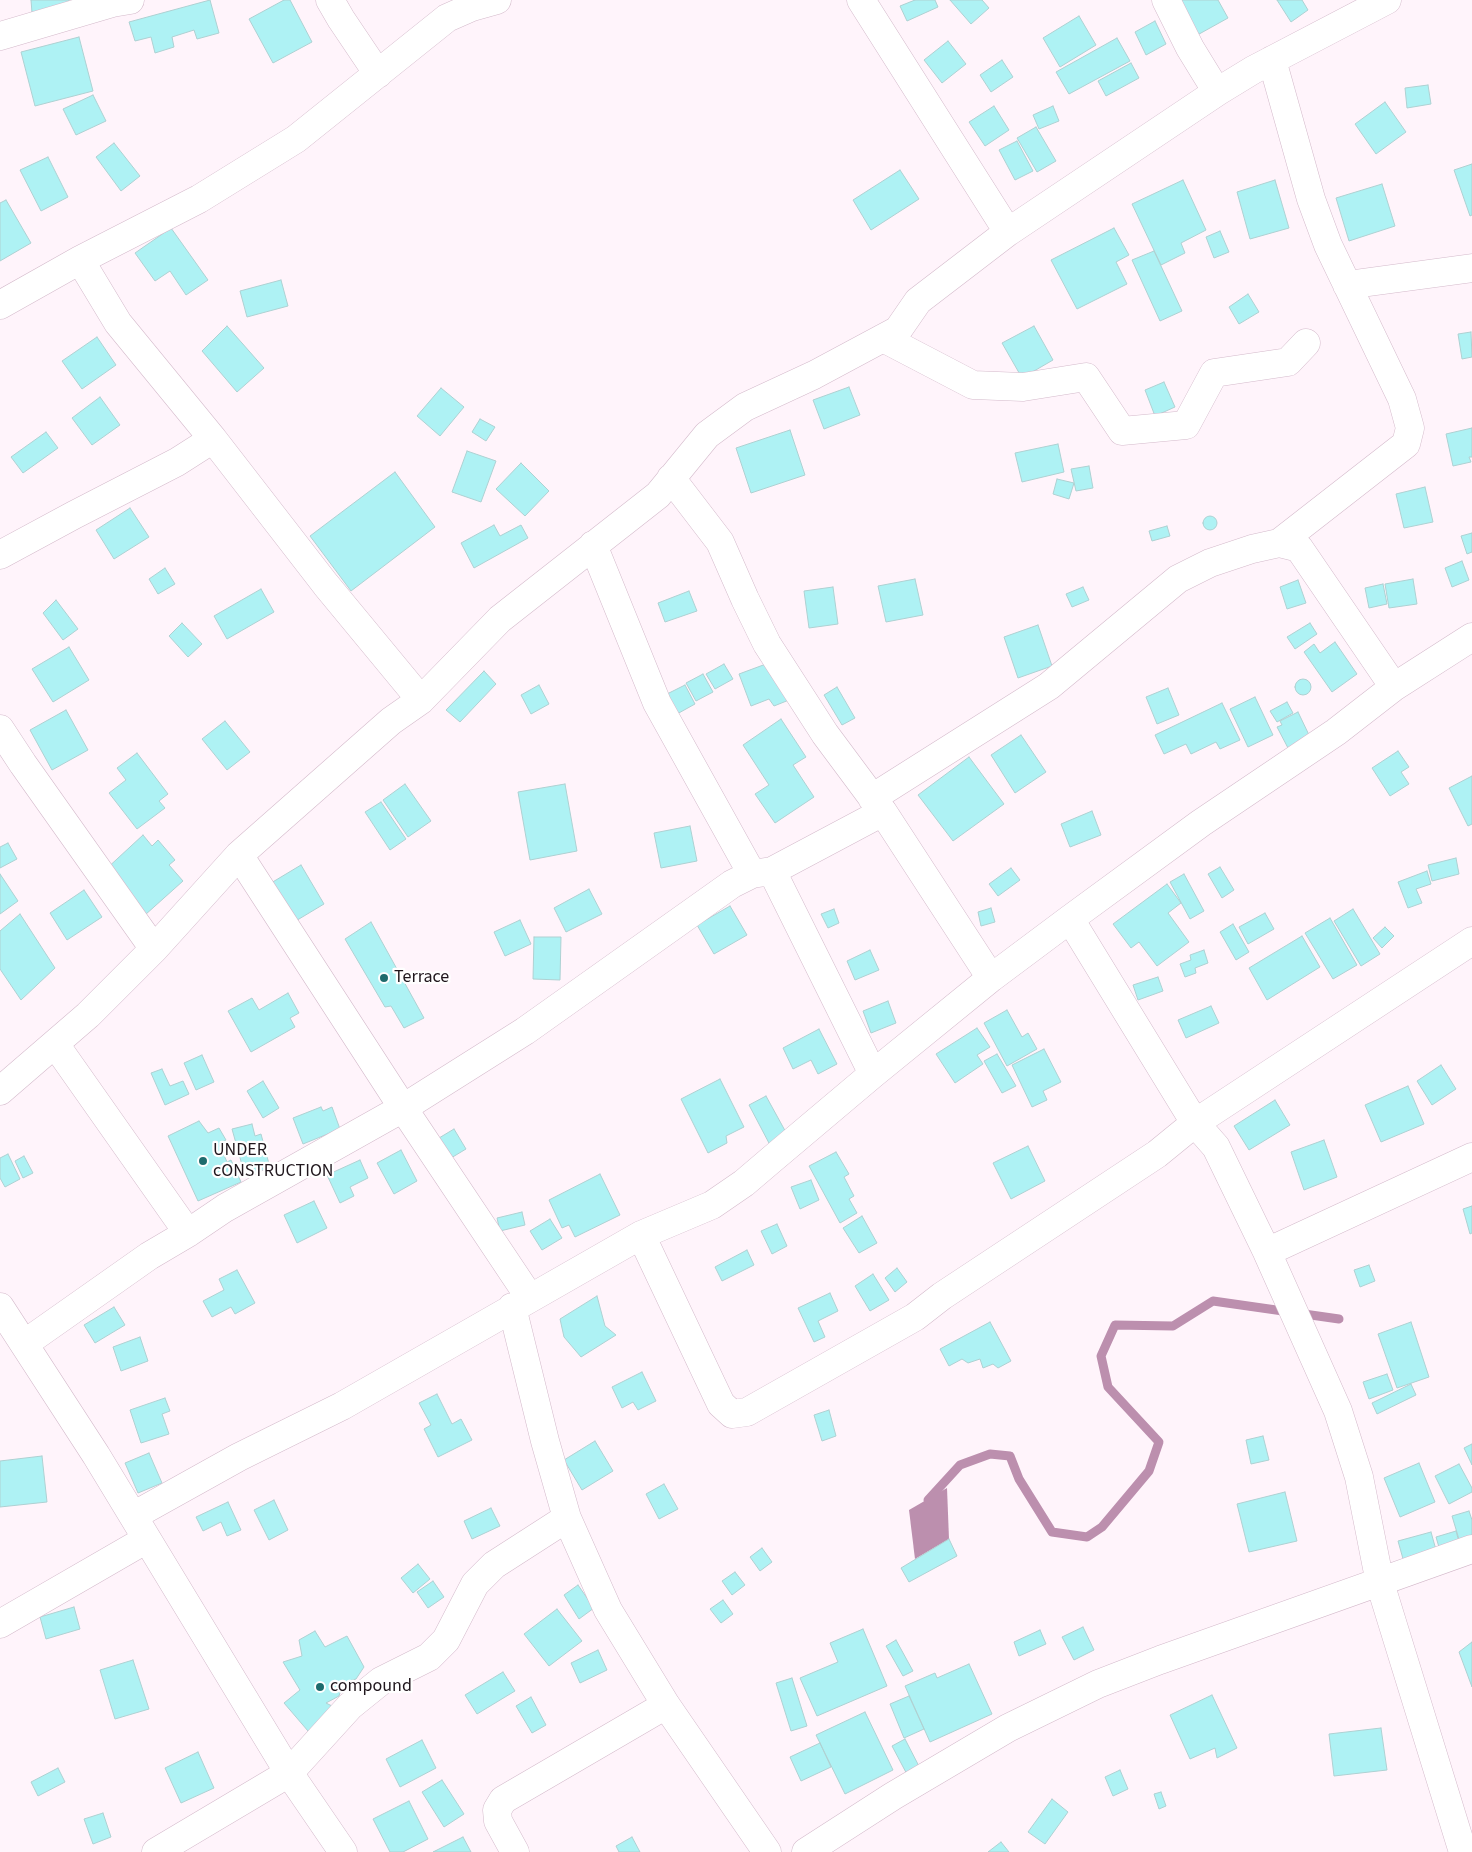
<!DOCTYPE html>
<html>
<head>
<meta charset="utf-8">
<style>
  body { margin:0 }
  canvas { display:block; background:#fff4fb }
</style>
</head>
<body>
<canvas width="1472" height="1852"></canvas>
<script>
const c = document.querySelector('canvas').getContext('2d');
c.lineJoin = 'round';
function fillPath(path, color) { c.fillStyle = color; c.fill(path, 'evenodd'); }
const poly = rows => new Path2D(rows.map(r => 'M' + r).join(''));
function trace(path, color, width, dash) { c.strokeStyle = color; c.lineWidth = width; c.lineCap = dash ? 'butt' : 'round'; c.setLineDash(dash || []); c.stroke(path); }
function label(font, color, halo, rows, align = 'center') {
  c.font = font + ' "Source Sans 3",sans-serif'; c.lineWidth = 4.5; c.setLineDash([]); c.textBaseline = 'middle'; c.strokeStyle = halo; c.fillStyle = color; for (const [text, x, y, turn = 0] of rows) {
    c.save(); c.translate(x, y); c.rotate((+turn || 0) * Math.PI / 180); c.textAlign = isNaN(turn) ? turn : align; if (halo) c.strokeText(text, 0, 0); c.fillText(text, 0, 0); c.restore();
  }
}
const water = poly([
  [947,1488,949,1539,915,1559,909,1510]
]);
const stream = poly([
  [928,1500,960,1465,990,1454,1010,1456,1019,1479,1052,1532,1087,1537,1102,1527,1149,1471,1159,1442,1108,1387,1101,1356,1115,1325,1173,1326,1213,1301,1339,1319]
]);
const building = poly([
  [31,0,69,0,70,9,32,13,31,0],
  [210,0,219,33,197,39,194,30,172,37,174,47,155,53,151,37,135,41,129,22,210,0],
  [284,0,290,0,312,42,273,63,249,19,284,0],
  [915,0,935,0,938,7,907,21,900,6,915,0],
  [950,0,982,0,989,8,971,24,950,0],
  [1180,0,1218,0,1228,18,1192,38,1180,0],
  [1277,0,1302,0,1308,10,1291,22,1277,0],
  [1079,16,1096,45,1060,67,1043,38,1079,16],
  [1155,21,1166,44,1146,55,1135,32,1155,21],
  [79,37,93,91,35,106,21,52,79,37],
  [1117,38,1130,61,1069,94,1056,72,1117,38],
  [948,41,966,64,942,83,924,60,948,41],
  [1002,60,1013,77,991,92,980,75,1002,60],
  [1131,63,1139,78,1106,96,1098,81,1131,63],
  [1428,85,1431,104,1407,108,1405,88,1428,85],
  [93,95,106,121,76,135,63,109,93,95],
  [1385,102,1406,132,1376,154,1355,124,1385,102],
  [994,106,1009,130,985,146,969,122,994,106],
  [1053,106,1059,121,1039,129,1033,115,1053,106],
  [1036,127,1056,161,1037,172,1017,138,1036,127],
  [1017,141,1033,171,1015,180,999,150,1017,141],
  [114,143,140,176,121,191,96,157,114,143],
  [48,157,68,197,41,211,20,170,48,157],
  [1472,164,1472,215,1470,216,1454,170,1472,164],
  [900,170,919,199,871,230,853,200,900,170],
  [1183,180,1206,230,1181,243,1185,253,1161,265,1132,204,1183,180],
  [1275,180,1289,228,1250,239,1237,192,1275,180],
  [1382,184,1395,226,1349,241,1336,198,1382,184],
  [6,200,31,243,0,261,0,203,6,200],
  [171,228,208,280,186,295,170,271,155,281,135,253,171,228],
  [1114,228,1129,255,1116,262,1127,284,1077,309,1051,260,1114,228],
  [1220,231,1229,252,1214,258,1206,237,1220,231],
  [1154,251,1182,311,1160,321,1132,260,1154,251],
  [281,280,288,306,247,317,240,291,281,280],
  [1248,294,1259,312,1239,324,1229,307,1248,294],
  [227,326,264,368,237,392,202,351,227,326],
  [1034,326,1053,360,1022,378,1002,343,1034,326],
  [1471,332,1472,357,1462,359,1458,334,1471,332],
  [97,337,116,365,82,389,62,361,97,337],
  [1164,382,1175,407,1155,416,1145,390,1164,382],
  [849,387,860,415,824,429,813,400,849,387],
  [441,388,464,407,440,436,417,416,441,388],
  [100,397,120,425,92,445,72,418,100,397],
  [480,419,495,427,486,441,472,432,480,419],
  [1472,428,1472,457,1469,457,1471,462,1453,466,1446,434,1472,428],
  [790,430,805,475,751,493,736,448,790,430],
  [46,432,58,448,23,473,11,457,46,432],
  [1058,444,1064,472,1022,482,1015,453,1058,444],
  [467,451,496,461,481,502,452,492,467,451],
  [521,463,549,491,525,516,496,489,521,463],
  [1089,466,1093,488,1076,491,1071,469,1089,466],
  [395,472,435,527,351,591,310,536,395,472],
  [1057,479,1074,483,1069,499,1053,494,1057,479],
  [1425,487,1433,522,1404,528,1396,494,1425,487],
  [130,508,149,537,114,559,96,530,130,508],
  '1203 523a7 7 0 1 1 14 0a7 7 0 1 1-14 0Z',
  [494,525,500,536,521,525,528,538,474,568,461,543,494,525],
  [1167,526,1170,536,1152,541,1149,531,1167,526],
  [1472,533,1472,552,1467,554,1461,536,1472,533],
  [1462,561,1469,580,1452,587,1445,568,1462,561],
  [165,568,175,584,158,594,149,579,165,568],
  [915,579,923,615,886,622,878,586,915,579],
  [1413,579,1417,604,1389,608,1385,584,1413,579],
  [1298,580,1306,603,1287,609,1280,587,1298,580],
  [1383,584,1387,604,1369,608,1365,588,1383,584],
  [833,587,838,624,809,628,804,591,833,587],
  [1083,587,1089,600,1072,607,1066,594,1083,587],
  [261,589,274,612,227,639,214,616,261,589],
  [689,591,697,611,665,622,658,603,689,591],
  [56,600,78,629,63,640,43,613,56,600],
  [182,623,202,644,188,657,169,636,182,623],
  [1310,623,1317,634,1295,649,1287,637,1310,623],
  [1038,625,1052,666,1018,678,1004,637,1038,625],
  [1335,642,1357,674,1332,692,1304,652,1314,644,1320,653,1335,642],
  [69,647,89,680,53,702,32,669,69,647],
  [774,661,789,700,774,706,769,699,751,706,739,674,774,661],
  [724,664,733,679,715,689,706,674,724,664],
  [484,671,496,684,460,722,446,710,484,671],
  [703,674,713,692,696,701,686,683,703,674],
  '1295 687a8 8 0 1 1 16 0a8 8 0 1 1-16 0Z',
  [539,685,549,704,531,714,521,695,539,685],
  [685,685,695,704,677,714,667,694,685,685],
  [837,687,855,718,842,725,824,695,837,687],
  [1168,688,1179,715,1157,724,1146,697,1168,688],
  [1255,697,1273,735,1248,747,1230,709,1255,697],
  [1287,702,1293,713,1277,722,1270,711,1287,702],
  [1222,703,1240,740,1220,749,1216,742,1191,754,1186,744,1164,754,1155,735,1222,703],
  [66,710,88,750,52,770,30,730,66,710],
  [1298,712,1310,737,1288,748,1277,727,1282,725,1280,721,1298,712],
  [781,719,806,757,793,765,814,797,775,823,755,794,769,785,743,745,781,719],
  [225,721,250,752,227,770,202,739,225,721],
  [1021,735,1046,772,1015,793,991,755,1021,735],
  [1398,751,1409,767,1401,772,1409,784,1390,796,1372,768,1398,751],
  [137,753,168,794,159,801,165,808,137,829,109,793,126,780,117,768,137,753],
  [969,757,1004,804,953,841,918,795,969,757],
  [1472,776,1472,824,1468,826,1449,788,1472,776],
  [405,784,431,821,408,837,383,800,405,784],
  [565,784,577,851,530,860,518,792,565,784],
  [381,802,406,839,390,850,365,812,381,802],
  [1092,811,1101,835,1070,847,1061,824,1092,811],
  [690,826,697,861,661,868,654,833,690,826],
  [143,835,152,846,158,840,175,860,169,865,183,881,145,915,104,871,143,835],
  [8,843,17,859,0,868,0,847,8,843],
  [1456,858,1459,874,1432,881,1428,865,1456,858],
  [301,865,324,904,289,925,266,886,301,865],
  [1220,867,1234,890,1222,898,1208,874,1220,867],
  [1011,868,1020,880,998,896,989,884,1011,868],
  [1427,871,1431,884,1416,889,1422,903,1408,908,1398,882,1427,871],
  [0,874,18,901,0,914,0,874],
  [1184,874,1204,911,1190,919,1170,882,1184,874],
  [1167,884,1181,903,1168,913,1189,942,1157,966,1139,942,1131,948,1113,924,1167,884],
  [589,889,602,914,566,932,554,908,589,889],
  [84,890,102,917,67,940,50,913,84,890],
  [730,906,747,935,714,954,697,925,730,906],
  [991,908,995,922,981,926,978,912,991,908],
  [834,909,839,923,828,928,821,914,834,909],
  [1353,909,1380,954,1361,966,1334,921,1353,909],
  [1265,913,1274,929,1248,944,1239,927,1265,913],
  [20,914,55,968,21,1000,0,969,0,931,20,914],
  [1330,918,1357,965,1333,979,1305,933,1330,918],
  [520,920,531,944,505,956,494,932,520,920],
  [371,922,424,1018,404,1028,391,1006,385,1007,345,939,371,922],
  [1233,924,1249,952,1236,960,1220,932,1233,924],
  [1385,927,1394,936,1382,948,1373,938,1385,927],
  [1302,936,1320,967,1267,1000,1249,968,1302,936],
  [534,937,561,937,560,980,533,979,534,937],
  [870,950,879,970,855,980,847,961,870,950],
  [1204,950,1208,963,1195,968,1196,973,1185,977,1180,964,1191,960,1190,955,1204,950],
  [1158,977,1163,991,1138,1000,1133,985,1158,977],
  [288,993,299,1013,290,1018,295,1027,251,1052,228,1011,252,998,259,1010,288,993],
  [888,1001,896,1023,871,1033,863,1011,888,1001],
  [1211,1006,1219,1023,1186,1038,1178,1020,1211,1006],
  [1007,1010,1022,1037,1028,1033,1037,1049,1007,1066,984,1023,1007,1010],
  [977,1028,990,1047,977,1055,983,1064,955,1083,936,1054,977,1028],
  [819,1029,837,1064,818,1074,811,1060,793,1069,783,1048,819,1029],
  [1044,1049,1061,1082,1043,1091,1047,1100,1032,1107,1012,1065,1044,1049],
  [997,1054,1016,1086,1002,1093,984,1061,997,1054],
  [202,1055,214,1082,196,1090,184,1063,202,1055],
  [1441,1065,1456,1089,1432,1105,1417,1081,1441,1065],
  [162,1069,170,1086,183,1081,189,1094,165,1105,151,1073,162,1069],
  [720,1079,744,1127,726,1136,727,1143,708,1153,681,1099,720,1079],
  [263,1081,279,1108,263,1118,247,1091,263,1081],
  [1408,1086,1424,1124,1381,1142,1365,1105,1408,1086],
  [766,1096,788,1136,770,1145,749,1105,766,1096],
  [1275,1100,1290,1125,1249,1150,1234,1126,1275,1100],
  [321,1107,323,1111,332,1107,340,1129,303,1144,293,1118,321,1107],
  [199,1121,208,1133,219,1128,226,1140,219,1144,227,1162,231,1160,241,1182,198,1201,168,1136,199,1121],
  [252,1124,255,1136,261,1134,272,1175,252,1180,247,1164,242,1165,232,1129,252,1124],
  [454,1129,466,1149,446,1161,434,1141,454,1129],
  [1324,1140,1337,1177,1304,1190,1291,1152,1324,1140],
  [1028,1146,1045,1181,1011,1199,993,1163,1028,1146],
  [401,1150,417,1181,394,1194,377,1163,401,1150],
  [836,1152,849,1174,844,1177,854,1196,849,1199,857,1213,840,1223,809,1166,836,1152],
  [8,1154,20,1179,5,1187,0,1178,0,1158,8,1154],
  [24,1156,33,1173,23,1178,15,1161,24,1156],
  [360,1160,368,1178,350,1187,354,1196,340,1203,327,1175,360,1160],
  [600,1174,620,1215,575,1237,569,1225,562,1228,549,1200,600,1174],
  [811,1180,819,1200,800,1209,791,1187,811,1180],
  [314,1201,327,1228,297,1243,284,1215,314,1201],
  [1472,1206,1472,1233,1470,1234,1463,1209,1472,1206],
  [522,1212,525,1225,500,1231,497,1218,522,1212],
  [862,1216,877,1243,859,1253,843,1228,862,1216],
  [550,1219,562,1238,542,1250,530,1231,550,1219],
  [777,1224,787,1246,772,1254,761,1231,777,1224],
  [747,1250,754,1265,722,1281,715,1267,747,1250],
  [1369,1265,1375,1281,1360,1287,1354,1270,1369,1265],
  [897,1268,907,1282,895,1292,885,1278,897,1268],
  [237,1270,255,1303,235,1314,231,1307,212,1317,203,1301,224,1290,219,1279,237,1270],
  [873,1274,889,1300,870,1311,855,1286,873,1274],
  [830,1293,838,1311,818,1321,825,1337,814,1342,798,1308,830,1293],
  [597,1296,605,1326,616,1335,581,1357,564,1337,560,1319,597,1296],
  [114,1307,125,1325,95,1343,84,1325,114,1307],
  [990,1322,1011,1361,998,1368,993,1364,983,1368,980,1359,968,1363,962,1359,949,1366,940,1349,990,1322],
  [1411,1322,1429,1377,1397,1388,1378,1334,1411,1322],
  [140,1337,148,1361,121,1371,113,1347,140,1337],
  [642,1372,656,1401,638,1410,633,1402,622,1408,612,1387,642,1372],
  [1387,1374,1393,1390,1369,1399,1363,1382,1387,1374],
  [1411,1384,1416,1395,1377,1414,1372,1403,1411,1384],
  [437,1394,452,1424,461,1419,472,1440,438,1457,424,1429,431,1425,419,1403,437,1394],
  [165,1398,170,1411,162,1414,169,1434,141,1443,130,1410,165,1398],
  [829,1410,836,1436,822,1441,814,1415,829,1410],
  [1263,1436,1269,1460,1251,1464,1246,1440,1263,1436],
  [595,1441,613,1471,582,1490,564,1460,595,1441],
  [1472,1444,1472,1465,1464,1448,1472,1444],
  [149,1453,162,1483,138,1493,125,1463,149,1453],
  [42,1456,47,1502,0,1507,0,1461,42,1456],
  [1419,1463,1435,1502,1400,1517,1384,1478,1419,1463],
  [1459,1464,1472,1488,1472,1492,1449,1504,1435,1476,1459,1464],
  [664,1484,678,1509,659,1519,646,1494,664,1484],
  [1285,1492,1297,1541,1249,1552,1237,1504,1285,1492],
  [274,1500,288,1530,269,1540,254,1510,274,1500],
  [228,1502,241,1530,227,1536,221,1522,203,1531,196,1517,228,1502],
  [491,1508,500,1526,472,1539,464,1521,491,1508],
  [1469,1511,1472,1520,1472,1543,1461,1546,1452,1516,1469,1511],
  [1456,1531,1461,1549,1441,1554,1436,1537,1456,1531],
  [1431,1532,1438,1557,1405,1566,1398,1541,1431,1532],
  [949,1539,957,1556,909,1582,901,1568,949,1539],
  [762,1548,772,1562,760,1571,750,1557,762,1548],
  [418,1564,430,1579,413,1593,401,1578,418,1564],
  [735,1572,745,1585,732,1595,722,1581,735,1572],
  [433,1581,444,1597,428,1608,417,1592,433,1581],
  [578,1585,594,1608,579,1619,564,1595,578,1585],
  [723,1600,733,1614,721,1623,710,1609,723,1600],
  [74,1607,80,1629,46,1639,40,1617,74,1607],
  [557,1609,582,1641,549,1666,524,1634,557,1609],
  [1083,1627,1094,1650,1074,1660,1062,1637,1083,1627],
  [863,1629,887,1686,817,1716,800,1678,838,1662,830,1643,863,1629],
  [1040,1630,1046,1644,1019,1656,1014,1642,1040,1630],
  [315,1631,325,1647,347,1636,364,1667,356,1679,343,1683,339,1696,326,1703,344,1712,314,1738,284,1703,300,1690,283,1662,302,1656,299,1640,315,1631],
  [896,1640,913,1671,903,1676,886,1646,896,1640],
  [1472,1642,1472,1687,1459,1652,1472,1642],
  [598,1650,607,1670,580,1683,571,1663,598,1650],
  [133,1660,149,1709,115,1719,100,1670,133,1660],
  [969,1664,992,1714,930,1742,905,1686,935,1673,937,1678,969,1664],
  [503,1672,515,1691,477,1714,465,1695,503,1672],
  [792,1678,807,1726,791,1731,776,1683,792,1678],
  [1212,1695,1237,1748,1217,1758,1215,1748,1190,1759,1170,1715,1212,1695],
  [909,1696,924,1729,904,1738,890,1704,909,1696],
  [531,1697,546,1725,532,1733,516,1706,531,1697],
  [865,1712,893,1770,845,1794,816,1735,865,1712],
  [1381,1728,1387,1770,1334,1776,1329,1734,1381,1728],
  [905,1739,923,1774,910,1780,892,1746,905,1739],
  [422,1740,436,1768,400,1787,386,1759,422,1740],
  [820,1743,831,1767,801,1781,790,1757,820,1743],
  [198,1752,214,1788,181,1803,165,1768,198,1752],
  [58,1768,65,1782,38,1796,31,1782,58,1768],
  [1120,1770,1128,1789,1113,1796,1105,1777,1120,1770],
  [442,1780,464,1814,444,1827,422,1792,442,1780],
  [1161,1792,1166,1806,1159,1809,1154,1794,1161,1792],
  [1052,1799,1068,1812,1045,1844,1028,1832,1052,1799],
  [409,1801,428,1839,403,1852,390,1852,373,1819,409,1801],
  [103,1813,111,1837,93,1844,84,1819,103,1813],
  [463,1837,471,1852,433,1852,463,1837],
  [632,1837,640,1852,619,1852,616,1846,632,1837],
  [1001,1842,1009,1852,988,1852,1001,1842]
]);
const minor = poly([
  [330,0,341,19,378,74],
  [861,0,1008,232],
  [1166,0,1190,48,1217,92],
  [0,36,112,3,130,0],
  [80,260,118,323,213,439,326,585,421,700],
  [1347,285,1472,268],
  [0,305,80,260,199,199,296,139,447,18,472,7,497,0],
  [883,338,973,385,1023,387,1086,377,1122,431,1186,425,1214,373,1288,362,1306,343],
  [671,478,720,542,745,599,767,644,825,734,883,812,991,978],
  [1279,543,1299,548,1394,687],
  [593,545,657,703,752,874],
  [0,555,74,515,177,462,213,439],
  [0,729,23,764,154,949],
  [872,798,1049,686,1178,579,1210,563,1252,549,1279,543,1406,444,1410,428,1402,399,1328,245,1311,199,1272,60],
  [239,855,403,1108,530,1298],
  [772,871,873,1074],
  [1070,919,1195,1123,1216,1147,1267,1252,1338,1411,1359,1477,1380,1583,1463,1852],
  [55,1044,188,1233],
  [0,1091,88,1015,154,949,239,855,391,721,421,700,500,619,658,495,707,435,745,407,814,375,898,330,918,301,1008,232,1217,92,1253,70,1387,0],
  [641,1235,721,1404,732,1414,747,1412,915,1317,942,1296,1157,1154,1195,1123,1472,941],
  [1267,1252,1472,1157],
  [0,1307,96,1455,289,1773,343,1852],
  [512,1307,545,1441,567,1518,608,1610,666,1705,767,1852],
  [24,1344,149,1256,188,1233,225,1208,403,1108,525,1031,732,884,752,874,772,871,883,812],
  [133,1516,239,1457,342,1406,641,1235,712,1205,744,1183,771,1160,873,1074,991,978,1070,919,1201,823,1336,732,1394,687,1472,637],
  [0,1624,147,1539],
  [156,1852,289,1773,350,1706,381,1681,429,1657,446,1640,475,1584,494,1565,567,1518],
  [515,1852,498,1821,497,1810,503,1800,666,1705],
  [806,1852,893,1796,1008,1728,1098,1684,1160,1660,1472,1549]
]);
const markers = [
  [384,978,5,"#1e6b6d"],
  [203,1161,5,"#1e6b6d"],
  [320,1687,5,"#1e6b6d"]
];
const poiNames = [
  ["Terrace",394,978],
  ["UNDER",213,1151],
  ["cONSTRUCTION",213,1172],
  ["compound",330,1687]
];
fillPath(water, '#bc8fae');
trace(stream, '#bc8fae', 9);
fillPath(building, '#aef2f4');
trace(building, '#aed1d2', 1);
trace(minor, '#d4bacb', 29);
trace(minor, '#fff', 28);
for (const [x, y, r, color] of markers) { const dot = new Path2D(); dot.arc(x, y, r, 0, 2 * Math.PI); c.fillStyle = color; c.fill(dot); trace(dot, '#fff', 2); }
label('18px', '#20171d', '#fff', poiNames, 'left');
</script>
</body>
</html>
